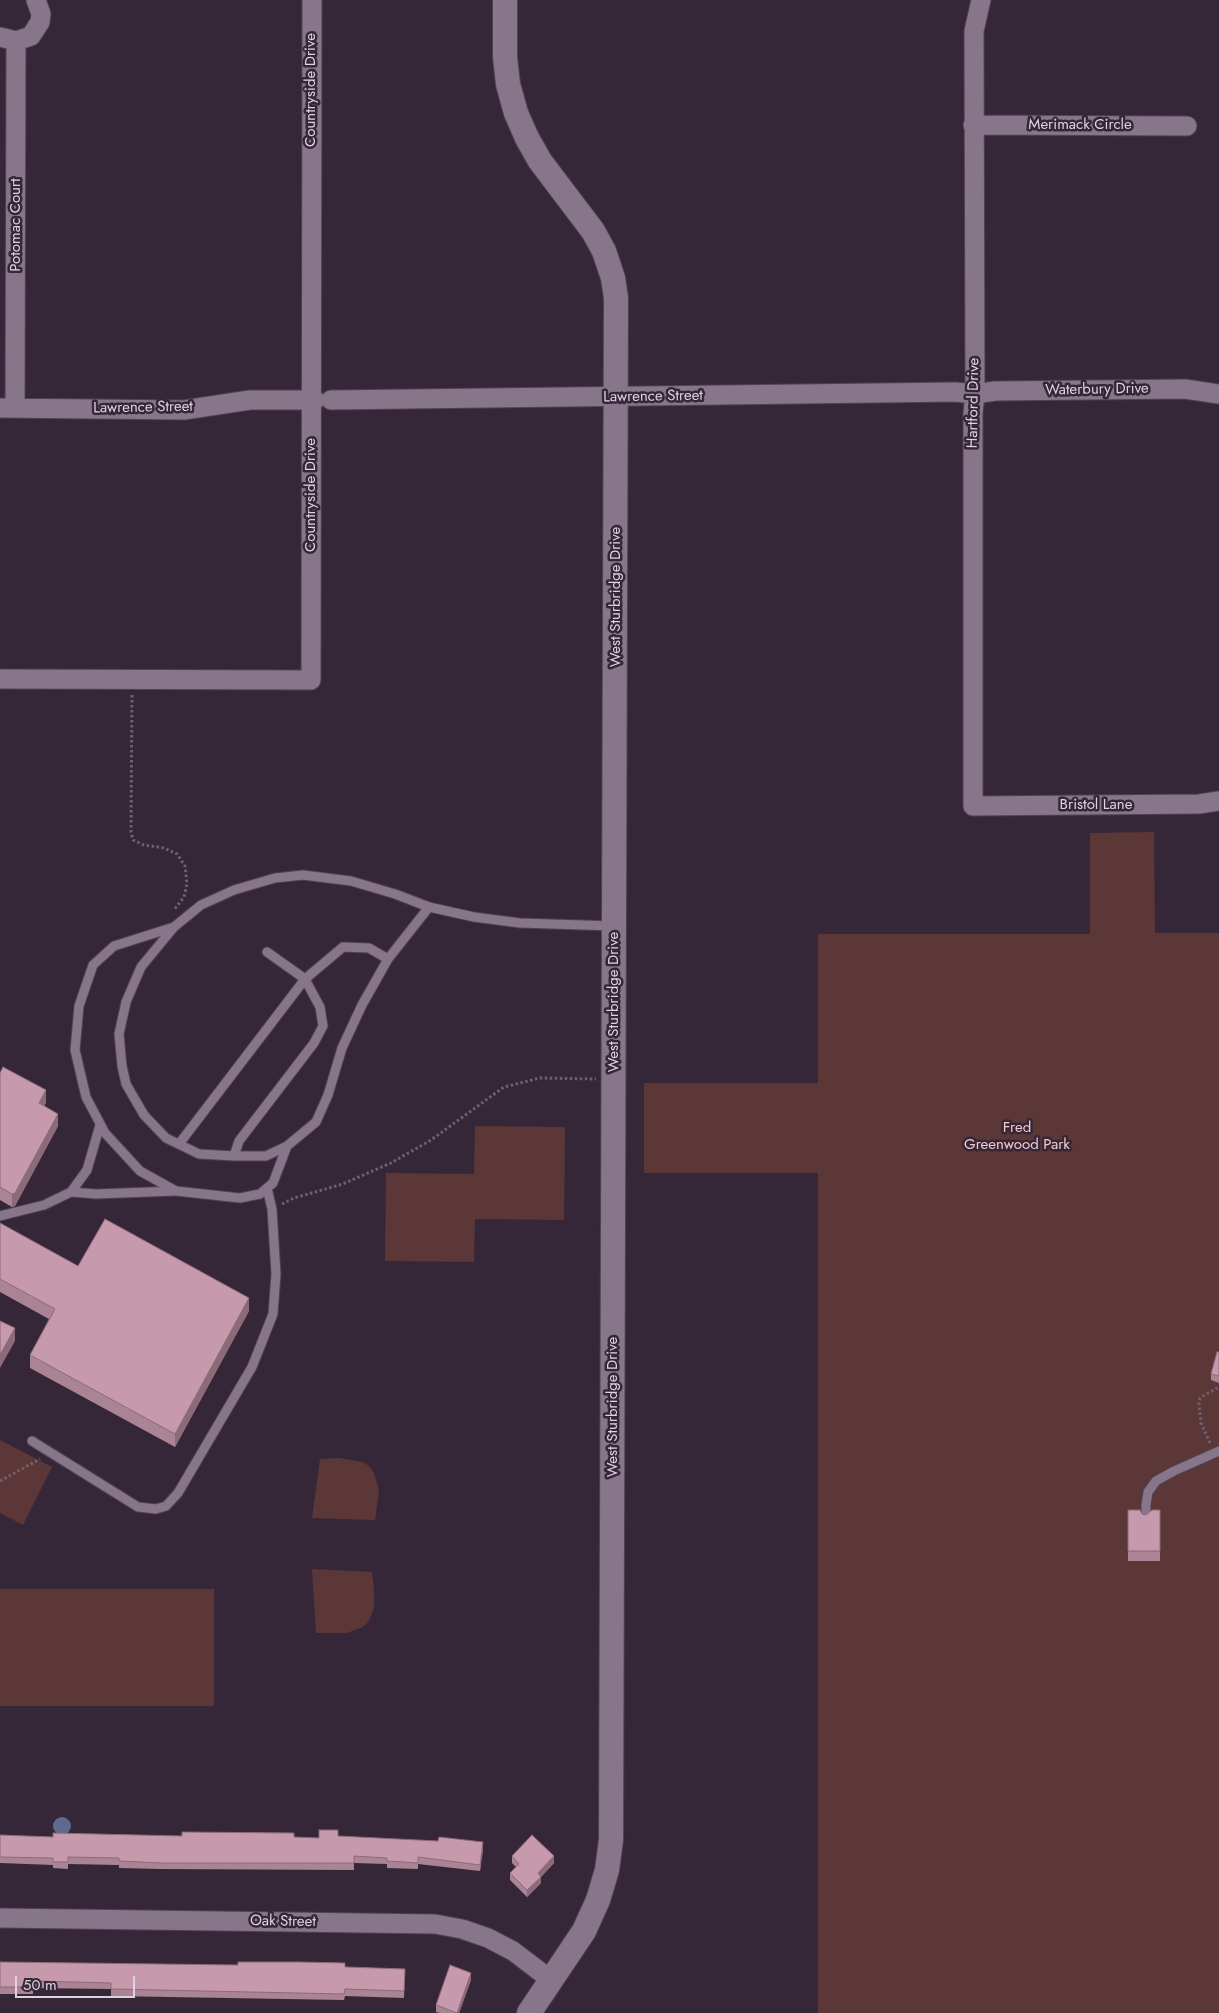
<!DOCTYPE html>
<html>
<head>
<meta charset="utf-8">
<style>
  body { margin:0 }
  #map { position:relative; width:1219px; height:2013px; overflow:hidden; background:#362738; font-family:Jost,sans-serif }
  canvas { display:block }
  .scale { position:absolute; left:15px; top:1976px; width:120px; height:22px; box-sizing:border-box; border:2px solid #ddd3de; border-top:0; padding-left:6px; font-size:15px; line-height:18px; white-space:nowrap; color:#ddd3de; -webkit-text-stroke:4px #362738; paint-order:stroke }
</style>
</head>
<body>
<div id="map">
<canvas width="1219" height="2013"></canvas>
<div class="scale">50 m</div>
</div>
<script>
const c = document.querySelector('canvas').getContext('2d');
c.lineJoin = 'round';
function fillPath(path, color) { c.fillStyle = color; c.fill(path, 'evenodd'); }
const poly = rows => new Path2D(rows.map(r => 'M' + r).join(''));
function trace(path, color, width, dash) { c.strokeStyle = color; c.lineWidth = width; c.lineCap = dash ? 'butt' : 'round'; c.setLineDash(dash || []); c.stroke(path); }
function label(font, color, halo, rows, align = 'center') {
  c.font = font + ' Jost,sans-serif'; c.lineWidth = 5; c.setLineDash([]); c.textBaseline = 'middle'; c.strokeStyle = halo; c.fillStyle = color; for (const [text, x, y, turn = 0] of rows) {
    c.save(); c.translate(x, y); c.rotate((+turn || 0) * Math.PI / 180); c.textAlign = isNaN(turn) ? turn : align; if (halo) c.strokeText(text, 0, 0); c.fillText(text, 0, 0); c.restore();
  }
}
const green = poly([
  [1154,832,1155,933,1219,933,1219,2013,818,2013,818,1173,644,1173,644,1083,818,1083,818,934,1090,934,1090,833],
  [475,1126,565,1127,564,1220,475,1219,474,1262,385,1261,386,1173,474,1174],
  [0,1440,52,1467,23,1525,0,1513],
  [339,1458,363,1462,369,1466,374,1473,379,1490,375,1520,312,1518,320,1459],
  [312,1569,372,1572,374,1590,374,1608,369,1621,363,1627,347,1633,316,1633],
  [0,1589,214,1589,214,1706,0,1706]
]);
const water = poly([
  '53 1826a9 9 0 1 1 18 0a9 9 0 1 1-18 0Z'
]);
const path = poly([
  [132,695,131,832,133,840,144,845,164,848,177,854,185,866,187,884,184,897,174,910],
  [282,1204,294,1198,343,1184,391,1163,431,1140,504,1087,540,1078,596,1079],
  [1210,1443,1201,1423,1199,1403,1200,1398,1219,1387],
  [0,1481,40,1459]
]);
const service = poly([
  [429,907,388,959,362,1005,342,1048,328,1095,316,1122,287,1146,266,1156,234,1156,199,1154,166,1138,144,1115,126,1084,122,1066,119,1034,126,1002,141,967,174,927,201,905,234,890,275,878,303,875,351,881,395,894,429,907,474,917,520,923,614,926],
  [174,927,114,946,93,965,79,1006,75,1050,86,1097,105,1133,140,1171,176,1191,240,1198,260,1194,273,1183,287,1146],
  [179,1144,305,979,343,947,369,948,388,959],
  [234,1156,239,1141,314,1043,323,1026,320,1007,305,979,267,952],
  [71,1192,96,1194,175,1191],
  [0,1216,44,1205,71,1192,87,1170,100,1125],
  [32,1441,138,1507,156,1509,166,1506,178,1493,252,1367,273,1314,276,1274,272,1209,267,1188],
  [1146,1519,1146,1505,1148,1492,1156,1481,1174,1471,1219,1451]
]);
const minor = poly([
  [981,0,974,31,975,394,973,413,973,806,1199,804,1219,801],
  [0,37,16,41,31,36,40,22,41,14,36,0],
  [973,125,1187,126],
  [331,400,955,392,975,394,995,391,1185,389,1219,394],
  [0,408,184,410,250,400,315,400],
  [15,408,16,41],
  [0,679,311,680,312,0],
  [0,1918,435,1924,462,1929,488,1938,513,1951,551,1980]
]);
const tertiary = poly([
  [505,0,505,57,508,84,516,113,527,138,540,161,593,231,604,251,613,278,616,298,611,1840,607,1870,598,1900,584,1931,529,2013]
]);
const wall = poly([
  [0,1073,46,1103,44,1106,58,1126,15,1206,12,1207,0,1200],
  [0,1223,78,1266,249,1311,175,1447,30,1368,30,1355,49,1319,0,1292],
  [1219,1352,1219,1383,1211,1380,1211,1374],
  [1128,1510,1146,1515,1160,1510,1160,1561,1128,1561],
  [0,1835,53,1837,319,1838,338,1836,483,1849,480,1871,418,1864,418,1869,387,1868,387,1864,354,1863,354,1870,161,1869,119,1868,119,1865,68,1864,68,1869,53,1868,53,1865,0,1863],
  [512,1856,554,1863,541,1877,541,1883,527,1897,510,1880,510,1873,516,1867,512,1863],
  [0,1962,345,1967,405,1969,404,1998,345,1996,344,2000,111,1996,111,1989,33,1988,33,1994,0,1994],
  [471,1980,459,2013,440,2013,436,2012,436,2005]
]);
const shadedWall = poly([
  [46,1090,46,1103,39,1116,39,1103],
  [58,1114,58,1126,15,1206,12,1207,12,1194],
  [249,1298,249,1311,175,1447,175,1434],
  [15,1328,15,1341,0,1368,0,1355],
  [483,1842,483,1849,480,1871,480,1865],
  [554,1856,554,1863,541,1877,541,1883,527,1897,527,1890,538,1873],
  [471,1973,471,1980,459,2013,457,2013]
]);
const building = poly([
  [3,1067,46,1090,39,1103,58,1114,15,1193,12,1194,0,1187,0,1073,3,1067],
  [105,1219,249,1298,175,1434,30,1355,55,1309,0,1279,0,1223,78,1266,105,1219],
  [0,1321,15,1328,0,1355,0,1321],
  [1217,1352,1219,1352,1219,1376,1211,1374,1217,1352],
  [1128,1510,1140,1510,1142,1514,1146,1515,1152,1510,1160,1510,1160,1551,1128,1551,1128,1510],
  [319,1830,338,1830,338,1836,438,1841,439,1837,483,1842,480,1865,418,1857,418,1863,387,1861,387,1858,354,1856,354,1863,161,1863,119,1861,119,1858,68,1857,68,1862,53,1862,53,1858,0,1857,0,1835,53,1837,53,1833,182,1836,182,1832,294,1833,294,1837,319,1838,319,1830],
  [532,1835,554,1856,538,1873,541,1877,527,1890,510,1873,519,1864,512,1856,532,1835],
  [0,1962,238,1965,238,1962,299,1962,345,1963,345,1967,405,1969,404,1991,345,1989,344,1994,111,1989,111,1983,33,1981,33,1987,0,1987,0,1962],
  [450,1965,471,1973,457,2013,436,2005,450,1965]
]);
const streetNames = [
  ["Countryside Drive",311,90,-90],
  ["Merimack Circle",1080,125],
  ["Potomac Court",16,225,-90],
  ["Waterbury Drive",1097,390,-1],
  ["Lawrence Street",653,397,-1],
  ["Hartford Drive",974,403,-89],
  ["Lawrence Street",143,408,-1],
  ["Countryside Drive",311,495,-90],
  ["West Sturbridge Drive",616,597,-90],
  ["Bristol Lane",1096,805],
  ["West Sturbridge Drive",614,1002,-90],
  ["West Sturbridge Drive",613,1407,-90],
  ["Oak Street",283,1922,1]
];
const parkNames = [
  ["Fred",1017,1128],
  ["Greenwood Park",1017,1145]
];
fillPath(green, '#5c3738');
fillPath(water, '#5e6b90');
trace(service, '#504351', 11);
trace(minor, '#504351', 21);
trace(tertiary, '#504351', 26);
trace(path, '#6e606f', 3, [2.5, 2.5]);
trace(service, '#877589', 9);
trace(minor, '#877589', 19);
trace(tertiary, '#877589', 24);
fillPath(wall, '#aa8494');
fillPath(shadedWall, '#8b6b78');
fillPath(building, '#c699ac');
trace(building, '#8b6b78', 1);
label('15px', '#ddd3de', '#362738', streetNames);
label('15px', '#f7c8c8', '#362738', parkNames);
</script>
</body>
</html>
